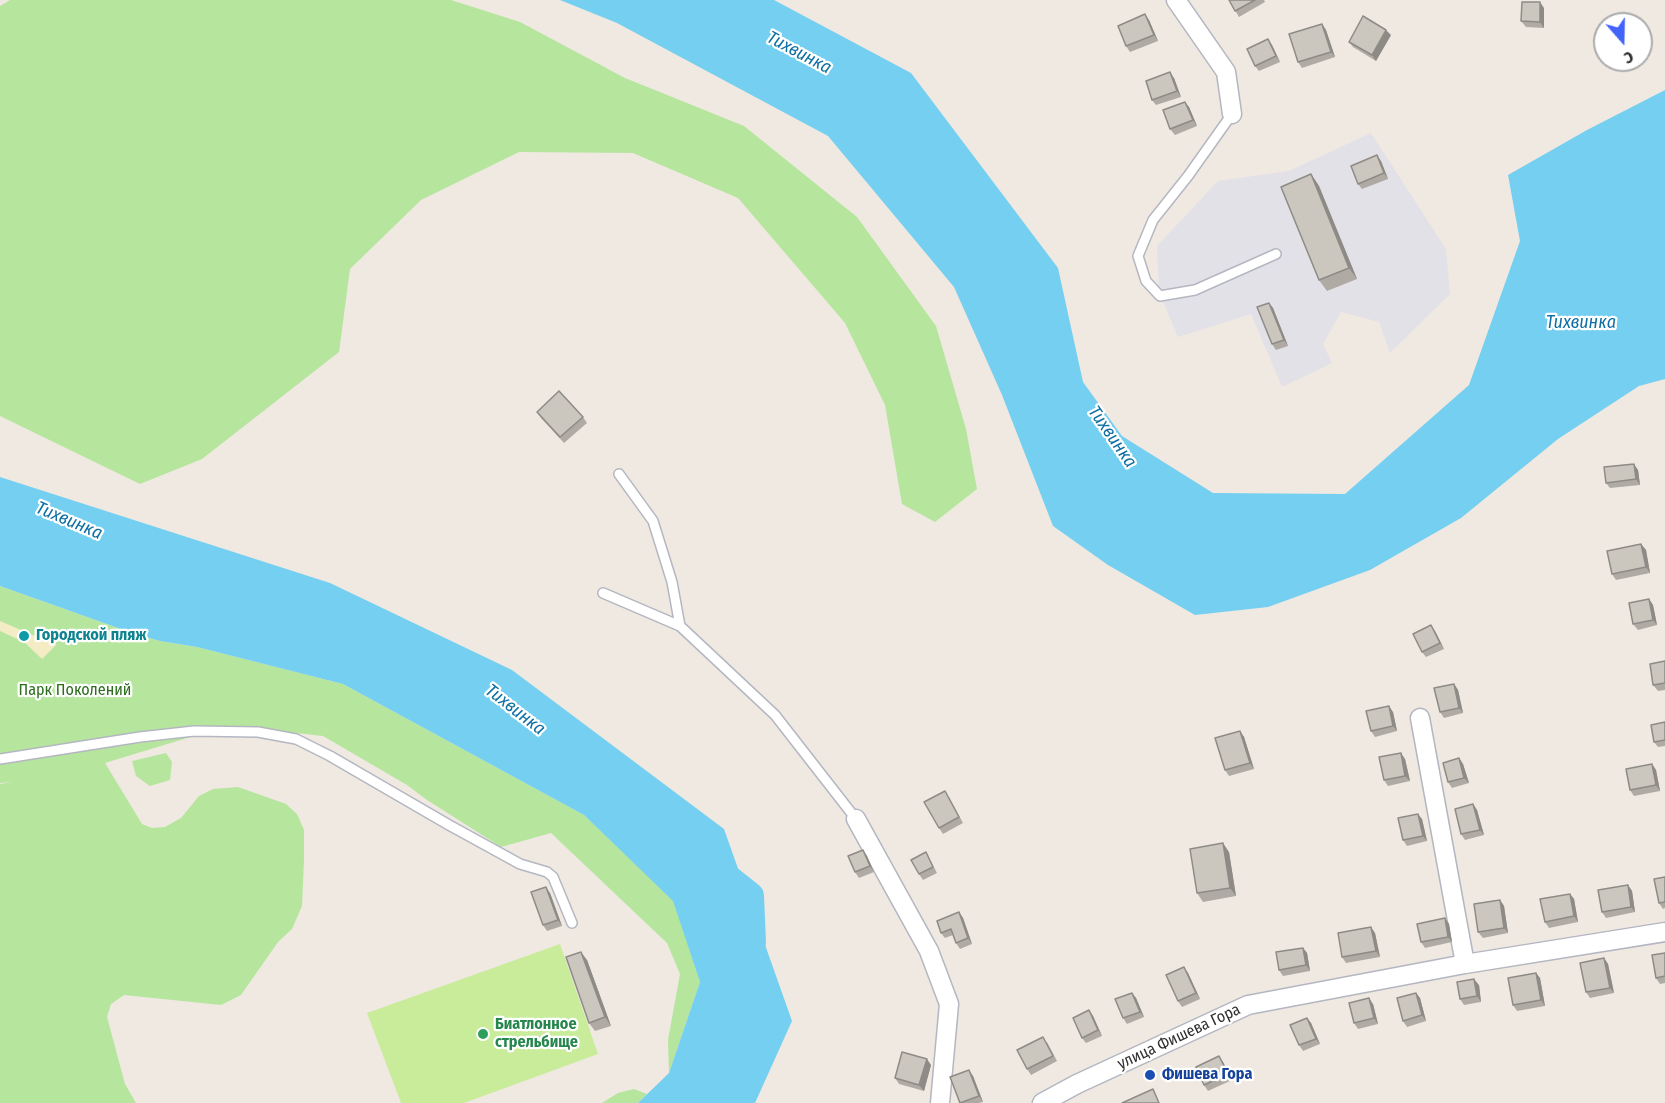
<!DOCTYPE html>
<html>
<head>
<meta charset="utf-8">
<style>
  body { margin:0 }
  #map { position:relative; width:1665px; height:1103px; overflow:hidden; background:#efe9e1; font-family:"Fira Sans Condensed",sans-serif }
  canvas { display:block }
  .north { position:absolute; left:1593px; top:12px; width:60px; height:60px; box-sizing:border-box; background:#fff; border:2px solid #ababab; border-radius:50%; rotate:160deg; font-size:16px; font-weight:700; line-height:24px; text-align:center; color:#2e2e2e }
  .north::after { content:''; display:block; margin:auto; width:21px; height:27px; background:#4264fb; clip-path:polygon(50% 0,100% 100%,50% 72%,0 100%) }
</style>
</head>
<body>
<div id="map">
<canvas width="1665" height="1103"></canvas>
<div class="north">С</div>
</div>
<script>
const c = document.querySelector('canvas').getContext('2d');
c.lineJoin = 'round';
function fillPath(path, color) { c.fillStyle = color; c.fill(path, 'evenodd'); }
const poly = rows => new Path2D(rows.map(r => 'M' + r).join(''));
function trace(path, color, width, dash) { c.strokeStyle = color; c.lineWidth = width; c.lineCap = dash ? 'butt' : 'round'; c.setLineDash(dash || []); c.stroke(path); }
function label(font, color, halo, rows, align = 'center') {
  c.font = font + ' "Fira Sans Condensed",sans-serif'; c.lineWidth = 4.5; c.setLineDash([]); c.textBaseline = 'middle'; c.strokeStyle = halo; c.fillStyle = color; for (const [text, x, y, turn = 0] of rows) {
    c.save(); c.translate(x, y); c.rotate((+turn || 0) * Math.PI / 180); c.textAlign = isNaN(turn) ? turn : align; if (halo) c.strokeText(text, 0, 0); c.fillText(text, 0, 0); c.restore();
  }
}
const industrial = poly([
  [1371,133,1446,249,1450,294,1390,353,1379,322,1341,312,1323,344,1332,363,1282,387,1251,314,1178,337,1159,292,1157,246,1218,181,1289,171]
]);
const green = poly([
  [10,0,451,0,520,22,625,78,744,126,857,217,936,326,966,429,977,489,935,522,902,504,885,405,845,323,738,198,633,153,519,152,421,200,350,269,339,352,202,459,140,484,0,416,0,6],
  [0,586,135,634,160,641,197,647,343,684,584,815,674,901,700,982,669,1073,668,1040,680,974,667,943,551,833,501,847,427,800,407,785,323,736,235,726,210,731,105,763,142,824,152,828,165,827,181,818,199,796,213,789,238,787,286,804,297,814,304,830,304,859,302,906,292,929,278,942,241,995,221,1005,124,995,111,1004,107,1017,125,1084,136,1103,0,1103,0,784,11,782,0,783],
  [166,753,172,762,170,780,150,786,136,776,132,761],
  [634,1089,647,1094,638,1103,602,1103,618,1093]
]);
const sand = poly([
  [0,621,56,645,42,659,24,642,0,631]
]);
const pitch = poly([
  [560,944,598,1054,464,1103,401,1103,367,1013]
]);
const water = poly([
  [560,0,774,0,911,73,1058,268,1083,382,1122,436,1213,493,1345,494,1469,385,1520,241,1508,175,1587,130,1665,90,1665,379,1639,386,1558,439,1461,518,1370,570,1268,607,1195,615,1108,565,1053,526,1002,395,954,287,828,136,617,23],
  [0,477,330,583,512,670,724,829,792,1021,755,1103,638,1103,669,1073,700,982,673,901,584,815,343,684,197,647,160,641,135,634,0,586]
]);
const river = poly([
  [716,869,750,896,752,942]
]);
const service = poly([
  [1232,114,1188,176,1153,220,1138,256,1146,281,1160,296,1195,290,1276,254],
  [619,474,653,521,672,582,680,626,775,715,856,819],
  [603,593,680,626],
  [0,759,140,737,194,731,258,732,296,739,330,756,449,825,520,864,547,872,553,877,572,923]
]);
const minor = poly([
  [1176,0,1226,72,1232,114],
  [1420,718,1465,964],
  [856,819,929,951,949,1004,940,1103],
  [1042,1103,1077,1084,1248,1005,1465,964,1665,932]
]);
const wall = poly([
  [1229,0,1264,0,1265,2,1239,17],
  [1544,8,1544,28,1526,27,1521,21],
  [1149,20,1158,41,1130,52,1126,46],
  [1322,24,1326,30,1335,57,1302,68,1298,62],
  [1391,35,1376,61,1353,47,1349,42],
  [1268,39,1272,45,1280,62,1259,71,1255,66],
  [1174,78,1181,97,1156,105,1152,100],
  [1189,107,1197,126,1175,135,1170,129],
  [1381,161,1388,179,1362,189,1358,184],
  [1311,174,1319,186,1357,279,1327,291,1319,280],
  [1269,303,1273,308,1288,346,1276,350,1272,344],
  [537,412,583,417,587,423,564,443,541,418],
  [1638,470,1640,485,1610,488,1606,483],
  [1641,544,1646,550,1650,573,1616,580,1612,574],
  [1649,599,1653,605,1657,625,1638,630,1633,624],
  [1435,631,1444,649,1426,657,1422,652],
  [1665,661,1665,690,1658,691,1653,685],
  [1454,684,1458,690,1463,713,1444,718,1440,712],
  [1393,712,1397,731,1375,737,1371,731],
  [1665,722,1665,746,1658,747,1654,742],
  [1240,731,1244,737,1254,769,1229,776,1225,770],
  [1459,758,1463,764,1469,783,1452,788,1448,782],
  [1405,759,1410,781,1388,786,1384,780],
  [1652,764,1656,770,1660,791,1634,796,1630,790],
  [949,797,963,823,943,834,939,828],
  [1473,804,1477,810,1484,835,1465,840,1461,834],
  [1422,819,1427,841,1407,846,1403,840],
  [863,850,867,856,874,872,859,878,855,872],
  [926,852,937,873,923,880,919,874],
  [1229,852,1236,896,1203,902,1197,893],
  [1665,877,1665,908,1663,909,1659,903],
  [1628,885,1632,891,1635,912,1606,918,1602,912],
  [550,893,562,926,547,931,543,925],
  [1570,894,1574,899,1578,922,1549,928,1545,922],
  [1500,900,1504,906,1508,933,1483,938,1478,932],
  [959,912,963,918,972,944,960,949,956,943,953,935,945,938,941,933],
  [1445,918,1449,924,1452,942,1425,948,1421,942],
  [1375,933,1380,957,1346,963,1342,957],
  [1303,948,1307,953,1310,971,1283,976,1279,970],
  [1665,953,1665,983,1660,984,1656,978],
  [1604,958,1608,964,1614,993,1590,998,1586,992],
  [587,960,611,1026,595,1031,589,1023],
  [1188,973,1200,999,1182,1007,1178,1001],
  [1536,973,1540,978,1545,1006,1517,1011,1513,1005],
  [1479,985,1481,1002,1464,1005,1460,999],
  [1132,993,1136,998,1144,1017,1127,1024,1123,1018],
  [1416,993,1420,998,1426,1021,1407,1027,1403,1021],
  [1373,1004,1378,1024,1358,1029,1354,1023],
  [1089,1010,1093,1016,1102,1036,1086,1043,1082,1038],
  [1307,1018,1311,1023,1320,1044,1303,1051,1299,1045],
  [1047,1042,1057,1061,1031,1075,1027,1069],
  [1223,1062,1232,1080,1208,1091,1204,1085],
  [931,1065,924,1091,899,1084,895,1078],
  [973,1076,983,1102,979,1103,960,1103]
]);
const shadedWall = poly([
  [1540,2,1544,8,1544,28,1540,22],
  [1145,14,1149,20,1158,41,1154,35],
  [1322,24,1326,30,1335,57,1331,52],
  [1386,30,1391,35,1376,61,1372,55],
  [1268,39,1272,45,1280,62,1276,56],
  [1170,72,1174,78,1181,97,1177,91],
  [1185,102,1189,107,1197,126,1193,120],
  [1377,155,1381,161,1388,179,1384,173],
  [1311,174,1319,186,1357,279,1349,268],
  [1269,303,1273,308,1288,346,1284,340],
  [1634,464,1638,470,1640,485,1636,479],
  [1641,544,1646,550,1650,573,1646,567],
  [1649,599,1653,605,1657,625,1653,620],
  [1431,625,1435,631,1444,649,1440,643],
  [1454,684,1458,690,1463,713,1459,708],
  [1389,706,1393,712,1397,731,1393,726],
  [1240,731,1244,737,1254,769,1250,763],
  [1401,753,1405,759,1410,781,1405,776],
  [1459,758,1463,764,1469,783,1464,778],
  [1652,764,1656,770,1660,791,1656,785],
  [1473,804,1477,810,1484,835,1480,830],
  [1418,814,1422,819,1427,841,1423,836],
  [1223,843,1229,852,1236,896,1230,888],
  [863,850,867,856,874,872,870,866],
  [1628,885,1632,891,1635,912,1631,907],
  [546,887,550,893,562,926,558,920],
  [1570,894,1574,899,1578,922,1574,916],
  [1500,900,1504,906,1508,933,1504,928],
  [959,912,963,918,972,944,968,938],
  [1445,918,1449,924,1452,942,1448,937],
  [1371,927,1375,933,1380,957,1376,951],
  [1303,948,1307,953,1310,971,1306,965],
  [581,952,587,960,611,1026,605,1017],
  [1604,958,1608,964,1614,993,1610,988],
  [1184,967,1188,973,1200,999,1196,993],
  [1536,973,1540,978,1545,1006,1541,1000],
  [1474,979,1479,985,1481,1002,1477,996],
  [1132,993,1136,998,1144,1017,1140,1012],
  [1416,993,1420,998,1426,1021,1422,1015],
  [1369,998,1373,1004,1378,1024,1374,1018],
  [1089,1010,1093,1016,1102,1036,1098,1030],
  [1307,1018,1311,1023,1320,1044,1316,1039],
  [1219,1056,1223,1062,1232,1080,1228,1074],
  [927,1059,931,1065,924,1091,919,1085],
  [969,1070,973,1076,983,1102,979,1096]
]);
const building = poly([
  [1229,0,1255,0,1235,11,1229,0],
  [1522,2,1540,2,1540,22,1521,21,1522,2],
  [1145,14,1154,35,1126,46,1118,26,1145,14],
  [1363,16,1386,30,1372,55,1349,42,1363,16],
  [1322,24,1331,52,1298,62,1289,34,1322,24],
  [1268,39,1276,56,1255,66,1247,49,1268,39],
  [1170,72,1177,91,1152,100,1146,81,1170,72],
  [1185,102,1193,120,1170,129,1163,110,1185,102],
  [1377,155,1384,173,1358,184,1351,166,1377,155],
  [1311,174,1349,268,1319,280,1281,187,1311,174],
  [1269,303,1284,340,1272,344,1257,307,1269,303],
  [559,391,583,417,560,437,537,412,559,391],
  [1634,464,1636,479,1606,483,1604,467,1634,464],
  [1641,544,1646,567,1612,574,1607,551,1641,544],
  [1649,599,1653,620,1633,624,1629,603,1649,599],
  [1431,625,1440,643,1422,652,1413,634,1431,625],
  [1665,661,1665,683,1653,685,1650,664,1665,661],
  [1454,684,1459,708,1440,712,1434,688,1454,684],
  [1389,706,1393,726,1371,731,1366,711,1389,706],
  [1665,722,1665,740,1654,742,1651,725,1665,722],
  [1240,731,1250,763,1225,770,1215,738,1240,731],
  [1401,753,1405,776,1384,780,1379,757,1401,753],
  [1459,758,1464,778,1448,782,1443,763,1459,758],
  [1652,764,1656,785,1630,790,1626,769,1652,764],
  [945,791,959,817,939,828,924,802,945,791],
  [1473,804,1480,830,1461,834,1455,809,1473,804],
  [1418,814,1423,836,1403,840,1398,818,1418,814],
  [1223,843,1230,888,1197,893,1190,849,1223,843],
  [863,850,870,866,855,872,848,856,863,850],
  [926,852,933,867,919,874,911,860,926,852],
  [1665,877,1665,902,1659,903,1654,879,1665,877],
  [1628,885,1631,907,1602,912,1598,890,1628,885],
  [546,887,558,920,543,925,531,892,546,887],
  [1570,894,1574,916,1545,922,1540,899,1570,894],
  [1500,900,1504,928,1478,932,1474,904,1500,900],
  [959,912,968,938,956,943,951,929,941,933,937,921,959,912],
  [1445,918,1448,937,1421,942,1417,924,1445,918],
  [1371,927,1376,951,1342,957,1338,933,1371,927],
  [1303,948,1306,965,1279,970,1276,952,1303,948],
  [581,952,605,1017,589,1023,566,957,581,952],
  [1665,953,1665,976,1656,978,1652,955,1665,953],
  [1604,958,1610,988,1586,992,1580,963,1604,958],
  [1184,967,1196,993,1178,1001,1166,975,1184,967],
  [1536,973,1541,1000,1513,1005,1508,978,1536,973],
  [1474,979,1477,996,1460,999,1457,982,1474,979],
  [1132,993,1140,1012,1123,1018,1115,999,1132,993],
  [1416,993,1422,1015,1403,1021,1397,998,1416,993],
  [1369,998,1374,1018,1354,1023,1349,1003,1369,998],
  [1089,1010,1098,1030,1082,1038,1073,1018,1089,1010],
  [1307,1018,1316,1039,1299,1045,1290,1025,1307,1018],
  [1043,1037,1053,1056,1027,1069,1017,1050,1043,1037],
  [902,1052,927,1059,919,1085,895,1078,902,1052],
  [1219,1056,1228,1074,1204,1085,1196,1067,1219,1056],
  [969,1070,979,1096,960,1103,950,1077,969,1070],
  [1153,1089,1159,1103,1122,1103,1153,1089]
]);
const markers = [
  [24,636,6,"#0f9aa8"],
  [483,1034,6,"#2e9e5b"],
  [1150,1075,6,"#1a4fb4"]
];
const cultureNames = [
  ["Городской пляж",36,636]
];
const parkNames = [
  ["Парк Поколений",75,691]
];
const leisureNames = [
  ["Биатлонное",495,1025],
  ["стрельбище",495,1043]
];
const streetNames = [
  ["улица Фишева Гора",1179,1037,-25]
];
const transitNames = [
  ["Фишева Гора",1162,1075]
];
const waterNames = [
  ["Тихвинка",799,53,28],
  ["Тихвинка",1581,323],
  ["Тихвинка",1112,437,55],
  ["Тихвинка",69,521,23],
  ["Тихвинка",515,710,38]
];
fillPath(industrial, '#e3e1e8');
fillPath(green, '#b6e59e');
fillPath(sand, '#f3ecc5');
fillPath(pitch, '#c9ec9a');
fillPath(water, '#75cff0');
trace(river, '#75cff0', 28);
trace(service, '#b4b7c1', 12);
trace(minor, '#b4b7c1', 21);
trace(service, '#fff', 9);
trace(minor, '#fff', 18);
fillPath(wall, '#afaba4');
fillPath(shadedWall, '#8e8b86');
fillPath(building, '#cbc7bf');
trace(building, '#8e8b86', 1.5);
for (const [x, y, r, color] of markers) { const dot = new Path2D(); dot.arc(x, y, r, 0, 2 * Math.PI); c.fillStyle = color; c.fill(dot); trace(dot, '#fff', 2); }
label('bold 16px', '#0d838f', '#fff', cultureNames, 'left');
label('16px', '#2c6e1b', '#fff', parkNames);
label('bold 16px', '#27864d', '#fff', leisureNames, 'left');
label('16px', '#2e2e2e', '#fff', streetNames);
label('bold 16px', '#164399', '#fff', transitNames, 'left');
label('italic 18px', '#0d6fa3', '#fff', waterNames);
</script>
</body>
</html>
